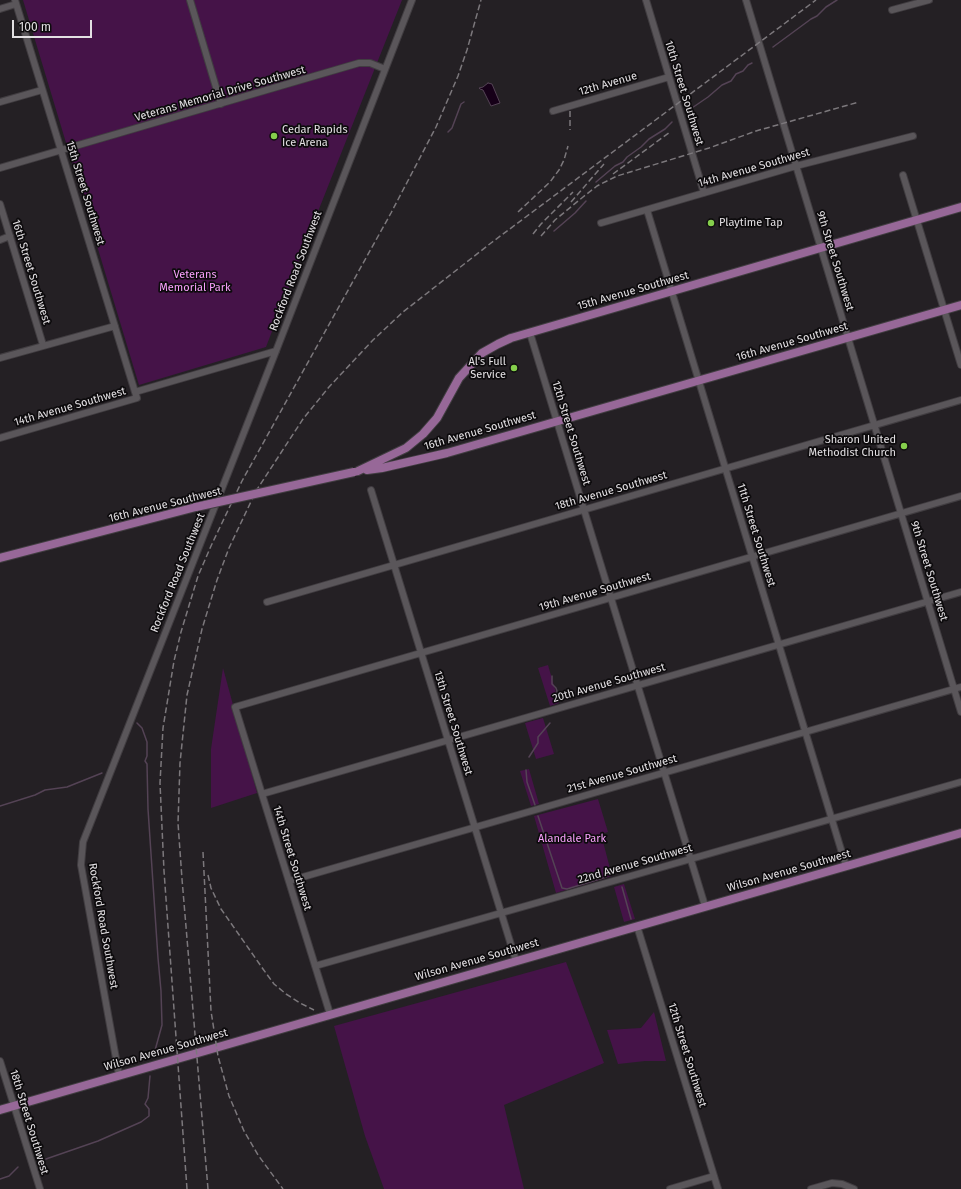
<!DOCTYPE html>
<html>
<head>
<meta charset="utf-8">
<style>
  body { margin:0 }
  #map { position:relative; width:961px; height:1189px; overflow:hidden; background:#242024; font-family:"Fira Sans",sans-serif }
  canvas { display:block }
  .scale { position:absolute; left:12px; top:20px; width:80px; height:18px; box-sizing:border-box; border:2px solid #e3e0e3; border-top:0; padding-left:5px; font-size:12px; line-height:14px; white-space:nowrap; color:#e3e0e3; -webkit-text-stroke:3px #0d0b0d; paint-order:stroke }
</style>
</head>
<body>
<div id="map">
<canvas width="961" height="1189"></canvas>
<div class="scale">100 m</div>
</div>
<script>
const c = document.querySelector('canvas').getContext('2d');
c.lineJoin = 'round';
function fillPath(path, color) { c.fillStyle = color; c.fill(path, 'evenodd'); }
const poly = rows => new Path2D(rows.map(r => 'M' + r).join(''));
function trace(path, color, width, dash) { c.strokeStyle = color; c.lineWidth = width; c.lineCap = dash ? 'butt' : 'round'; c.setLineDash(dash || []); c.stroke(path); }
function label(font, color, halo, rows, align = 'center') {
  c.font = font + ' "Fira Sans",sans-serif'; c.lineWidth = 3.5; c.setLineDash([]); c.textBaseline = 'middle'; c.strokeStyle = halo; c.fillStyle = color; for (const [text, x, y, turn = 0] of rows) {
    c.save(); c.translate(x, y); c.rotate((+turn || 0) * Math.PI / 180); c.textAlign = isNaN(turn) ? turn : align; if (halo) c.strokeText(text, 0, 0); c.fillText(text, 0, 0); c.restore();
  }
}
const green = poly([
  [23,0,402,0,319,209,266,347,139,385],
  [548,665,559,703,550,706,538,668],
  [223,668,257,793,211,808,211,749],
  [543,718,554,754,536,759,525,723],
  [529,769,539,804,531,806,520,771],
  [598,799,608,832,601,834,612,876,556,893,534,816],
  [624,884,635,919,624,922,614,887],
  [566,962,604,1063,504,1105,524,1189,384,1189,365,1136,334,1026],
  [654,1012,666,1061,645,1061,618,1064,607,1030,641,1028]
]);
const water = poly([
  [488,83,492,84,500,103,491,106,483,90,480,89,479,88,483,87,488,83]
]);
const stream = poly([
  [773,47,811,19,817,16,826,7,837,0],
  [689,110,708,97,722,85,731,81,736,74,743,71,748,65,752,63],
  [448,132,452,128,461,104,464,102],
  [596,182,615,166,623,162,627,157,641,147,649,139,665,129,672,122],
  [554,231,575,213,586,201],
  [552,676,552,684,556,688,557,691,555,697],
  [137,723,142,728,147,742,147,756,145,761,147,764,148,809,158,958,161,991,162,1025,154,1054],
  [529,757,538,743,538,737,550,723],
  [526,770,527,782,535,805],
  [0,806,35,795,45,790,67,787,102,773],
  [538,816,562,888,567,889,606,877],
  [622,887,631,919],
  [46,1159,98,1141,141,1122,149,1116,149,1109,145,1104,148,1098,150,1076],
  [0,1179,9,1176,18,1167]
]);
const minor = poly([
  [15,0,135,392],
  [190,0,221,104],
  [646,0,704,193],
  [746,0,961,712],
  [0,9,16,4],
  [892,10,929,0],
  [0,102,42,90],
  [553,111,669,77],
  [0,168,359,63,370,63,385,69],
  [903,175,961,365],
  [0,204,43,345],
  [647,210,846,866],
  [601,223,796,166,913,136],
  [0,240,10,236],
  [530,333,705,906],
  [0,358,115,326],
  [0,438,137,398,135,392,276,351],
  [371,490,516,961],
  [267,602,961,400],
  [262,794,961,592],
  [289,881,961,687],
  [637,926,718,1189],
  [315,966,961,782],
  [330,1014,235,707,961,496],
  [0,1061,40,1189],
  [119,1075,81,865,83,842,276,351,412,0],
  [670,1189,714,1176],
  [811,1189,832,1183,842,1184,854,1189]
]);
const major = poly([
  [367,470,382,468,447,453,961,305],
  [358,471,406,448,423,434,437,418,459,378,482,353,498,344,511,338,961,207],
  [0,558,196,507],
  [0,1110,961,833]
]);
const rail = poly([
  [570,111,570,130],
  [613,174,670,132],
  [571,202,604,164],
  [518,212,550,182,559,170,564,160,568,146],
  [533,234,541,224,573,192],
  [541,236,555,220,583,197,597,186,617,176,709,148,756,131,859,102],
  [203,852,211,1011,218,1056,229,1096,244,1131,258,1155,283,1189],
  [208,875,211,888,221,909,263,969,274,984,286,994,300,1003,314,1010],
  [187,1189,164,871,160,783,163,728,174,661,181,632,198,576,211,546,242,481,391,213,436,127,458,76,467,50,481,0],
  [208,1189,182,879,178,823,180,763,187,695,202,629,217,580,229,548,256,491,303,419,329,387,373,340,403,312,491,243,816,0]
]);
const majorBridge = poly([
  [196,507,354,472]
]);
const markers = [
  [274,136,4,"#85cf4c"],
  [711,223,4,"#85cf4c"],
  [514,368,4,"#85cf4c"],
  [904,446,4,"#85cf4c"]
];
const streetNames = [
  ["12th Avenue",608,84,-16],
  ["10th Street Southwest",684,93,73],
  ["Veterans Memorial Drive Southwest",220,94,-16],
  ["14th Avenue Southwest",754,168,-16],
  ["15th Street Southwest",85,193,73],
  ["9th Street Southwest",835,261,73],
  ["Rockford Road Southwest",296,271,-69],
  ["16th Street Southwest",31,272,73],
  ["15th Avenue Southwest",633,291,-16],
  ["16th Avenue Southwest",792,342,-16],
  ["14th Avenue Southwest",70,407,-16],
  ["16th Avenue Southwest",480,431,-16],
  ["12th Street Southwest",571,433,73],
  ["18th Avenue Southwest",611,491,-16],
  ["16th Avenue Southwest",165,505,-14],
  ["11th Street Southwest",756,535,73],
  ["9th Street Southwest",929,571,73],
  ["Rockford Road Southwest",178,573,-68],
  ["19th Avenue Southwest",595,592,-16],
  ["20th Avenue Southwest",609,683,-16],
  ["13th Street Southwest",453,723,73],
  ["21st Avenue Southwest",622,774,-16],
  ["14th Street Southwest",292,858,73],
  ["22nd Avenue Southwest",635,864,-16],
  ["Wilson Avenue Southwest",789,871,-16],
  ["Rockford Road Southwest",103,926,80],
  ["Wilson Avenue Southwest",477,960,-16],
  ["Wilson Avenue Southwest",166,1050,-16],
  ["12th Street Southwest",687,1055,73],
  ["18th Street Southwest",29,1122,73]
];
const poiNames = [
  ["Cedar Rapids",282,130],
  ["Ice Arena",282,143],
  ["Playtime Tap",719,223],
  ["Al's Full",506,362,"right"],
  ["Service",506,375,"right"],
  ["Sharon United",896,440,"right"],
  ["Methodist Church",896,453,"right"]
];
const parkNames = [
  ["Veterans",195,275],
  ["Memorial Park",195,288],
  ["Alandale Park",572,839]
];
fillPath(green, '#451348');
fillPath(water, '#160018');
trace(water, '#544355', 1);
trace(stream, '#544355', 1.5);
trace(minor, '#413d41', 8);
trace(major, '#413d41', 10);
trace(minor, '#5a565a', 6);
trace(major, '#976898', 8);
trace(rail, '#7c787c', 1.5, [6, 3]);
trace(majorBridge, '#413d41', 10, []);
trace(majorBridge, '#976898', 8);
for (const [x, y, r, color] of markers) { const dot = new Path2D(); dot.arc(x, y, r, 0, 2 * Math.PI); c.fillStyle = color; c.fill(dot); trace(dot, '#0d0b0d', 1.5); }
label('11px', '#e3e0e3', '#0d0b0d', streetNames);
label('11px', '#e3e0e3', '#0d0b0d', poiNames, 'left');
label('11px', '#faa1fd', '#0d0b0d', parkNames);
</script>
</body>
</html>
